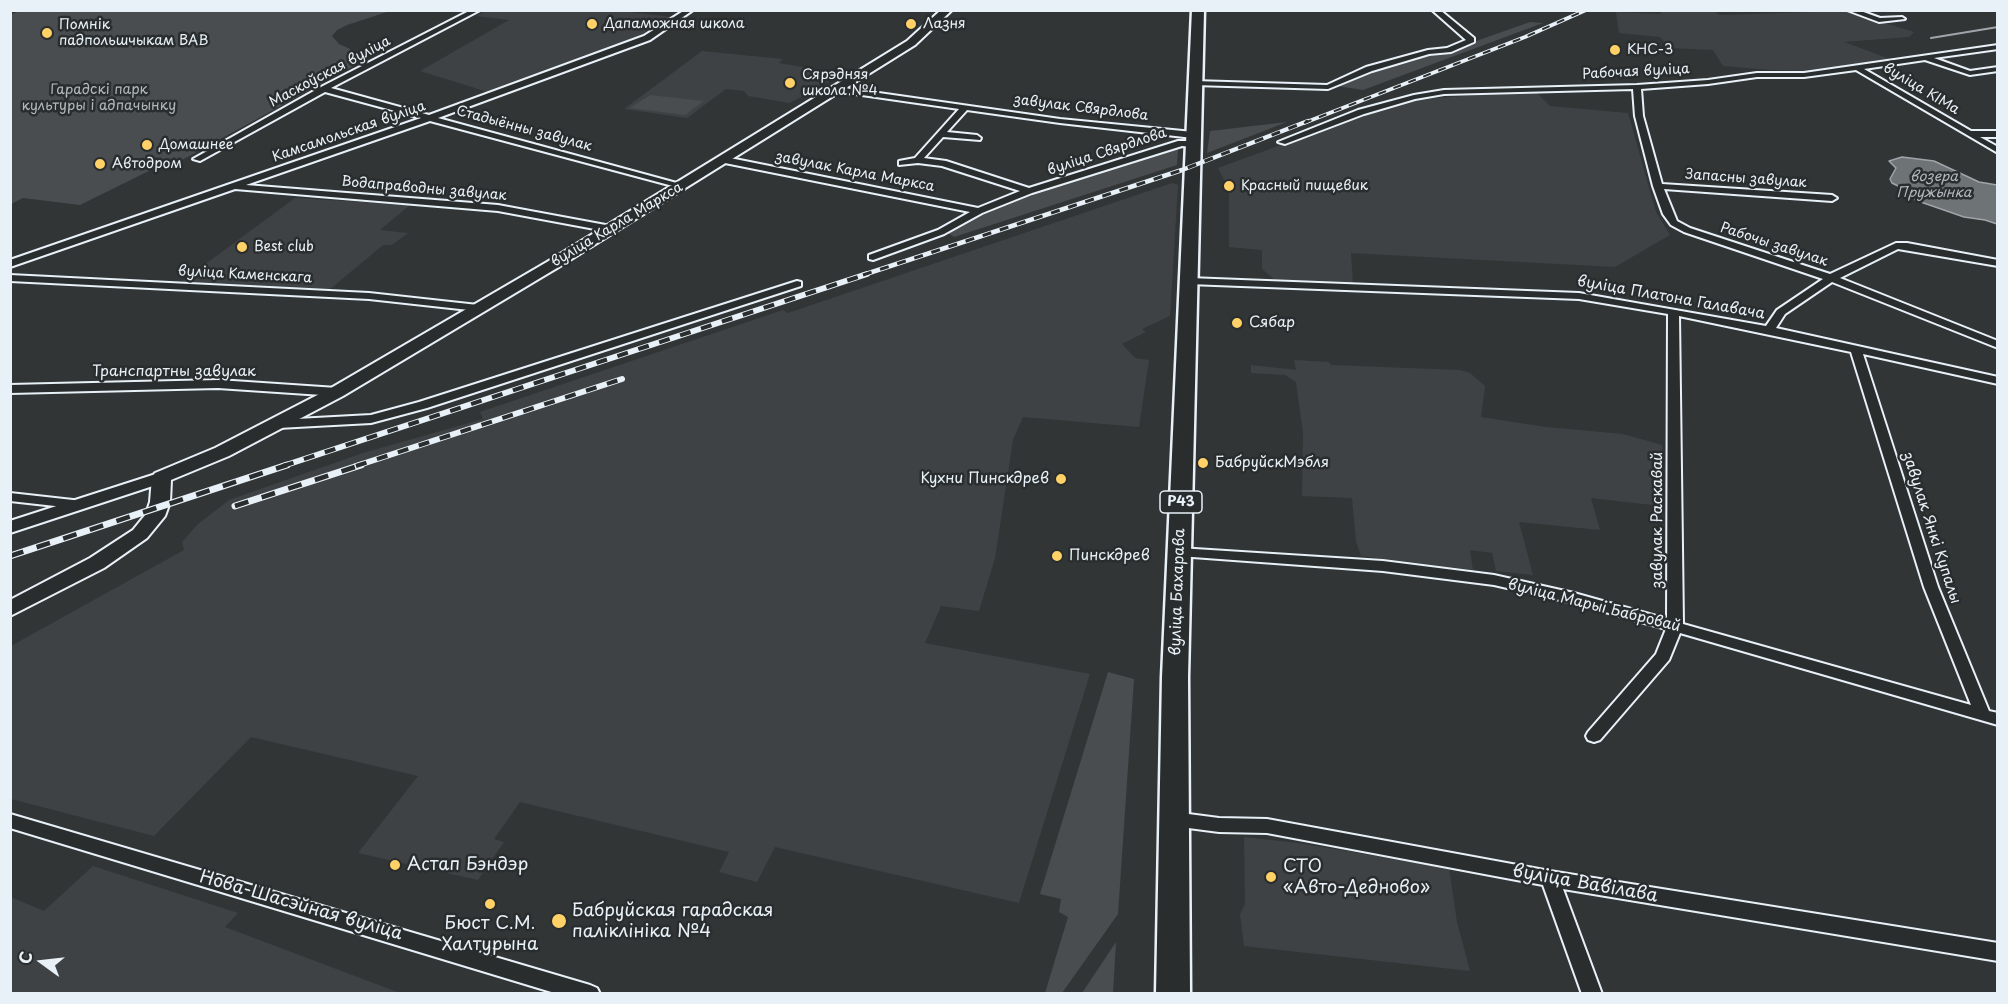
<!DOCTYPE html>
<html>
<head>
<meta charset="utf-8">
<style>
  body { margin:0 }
  #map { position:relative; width:2008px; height:1004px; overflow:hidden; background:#323536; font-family:"Playpen Sans",sans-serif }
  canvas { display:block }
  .frame { position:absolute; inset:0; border:12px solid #e8f1f8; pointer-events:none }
  .north { position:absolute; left:12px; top:932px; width:60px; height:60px; -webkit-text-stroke:4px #2a2d2e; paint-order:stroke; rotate:285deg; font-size:16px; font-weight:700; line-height:24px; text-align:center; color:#e8f1f8 }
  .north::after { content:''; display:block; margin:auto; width:21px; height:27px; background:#e8f1f8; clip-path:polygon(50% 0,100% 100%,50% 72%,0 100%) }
</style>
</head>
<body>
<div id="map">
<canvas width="2008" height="1004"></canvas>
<div class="frame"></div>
<div class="north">С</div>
</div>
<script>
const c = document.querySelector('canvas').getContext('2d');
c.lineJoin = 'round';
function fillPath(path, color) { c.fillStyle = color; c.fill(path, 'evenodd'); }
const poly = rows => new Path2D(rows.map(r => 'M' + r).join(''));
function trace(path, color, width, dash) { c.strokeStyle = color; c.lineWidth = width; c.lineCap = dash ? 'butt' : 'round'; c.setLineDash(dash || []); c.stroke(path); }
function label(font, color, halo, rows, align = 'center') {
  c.font = font + ' "Playpen Sans",sans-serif'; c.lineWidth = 5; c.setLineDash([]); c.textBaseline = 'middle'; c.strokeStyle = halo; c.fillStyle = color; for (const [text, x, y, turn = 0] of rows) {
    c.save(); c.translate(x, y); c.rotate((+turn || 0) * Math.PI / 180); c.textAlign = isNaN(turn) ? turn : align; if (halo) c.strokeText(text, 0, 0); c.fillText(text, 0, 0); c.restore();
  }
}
const built = poly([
  [614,10,671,17,627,43,488,92,420,71,509,20,476,16,486,11],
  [1712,10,1720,15,1846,11,1914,32,1909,37,1844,42,1890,59,1809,71,1773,70,1723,66,1713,50,1670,48,1660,37,1619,33,1616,12,1660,14,1662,11],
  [702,51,783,59,779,63,842,74,790,103,748,96,744,91,726,89,687,118,624,109],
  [1535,91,1550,106,1628,113,1656,212,1670,235,1615,267,1351,253,1353,286,1275,280,1262,269,1262,250,1229,247,1229,190,1218,168,1371,112,1423,99],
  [1172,183,1178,185,1170,316,1142,329,1146,332,1122,344,1135,358,1149,360,1139,427,1023,417,1013,440,995,558,979,611,941,606,925,643,1090,674,1019,903,775,847,757,882,719,872,729,852,520,802,494,839,504,842,478,880,358,853,418,776,251,737,154,836,11,799,11,646,184,550,182,542,198,524,229,500,363,453,483,419,480,412,783,310,788,313],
  [295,198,410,205,380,230,408,233,392,245,383,245,329,290,181,282],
  [1294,360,1329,362,1331,365,1460,370,1470,373,1485,386,1481,417,1546,427,1623,434,1662,445,1661,506,1591,498,1600,530,1519,522,1533,575,1496,571,1492,553,1470,550,1473,570,1361,556,1356,541,1352,498,1302,496,1303,433,1296,382,1285,375,1251,373,1251,365,1296,370],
  [1244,837,1298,843,1449,868,1457,922,1470,971,1244,946,1240,914,1245,904],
  [93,866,238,913,225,927,400,993,11,993,11,897,44,911]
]);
const green = poly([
  [21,10,390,11,347,25,337,30,332,36,339,44,350,49,361,62,182,160,173,159,80,205,23,198,11,204,11,15],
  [1530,22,1543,23,1363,90,1337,86,1374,70,1448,51],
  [650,95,704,101,685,115,630,108],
  [1287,122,1207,153,1210,131],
  [1171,149,1178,149,1177,165,954,237,948,233,985,212,1032,194],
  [1108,672,1134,679,1118,914,1062,993,1045,993,1068,917,1059,912,1061,899,1040,894],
  [1116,942,1113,993,1082,993]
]);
const water = poly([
  [1902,157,1934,161,1979,182,1997,185,1997,224,1985,220,1964,217,1915,200,1912,193,1892,183,1890,179,1896,168,1889,161,1902,157]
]);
const stream = poly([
  [1931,38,1998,27]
]);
const minor = poly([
  [471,10,480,10,331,88,429,115,644,36,685,10,693,10,650,40,438,118,684,185,684,189,430,121,246,185,498,205,611,226,616,229,611,232,498,211,235,189,10,267,10,260,421,118,325,92,200,161,193,159,321,87,471,10],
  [1432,10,1440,10,1474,38,1474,42,1451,52,1429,54,1372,71,1328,89,1194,85,1190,83,1194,81,1327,85,1366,67,1428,50,1447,48,1466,40,1432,10],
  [1847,10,1858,10,1880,18,1902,17,1905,19,1879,22,1847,10],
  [1998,45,1998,49,1934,58,1970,71,1998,67,1998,71,1970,75,1925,60,1864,69,1971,131,1998,131,1998,137,1980,137,1998,147,1998,153,1856,70,1804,77,1757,77,1708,84,1641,89,1643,116,1662,184,1832,195,1837,198,1832,201,1664,189,1677,221,1690,228,1830,274,1896,243,1907,243,1998,260,1998,266,1898,249,1840,278,1998,341,1998,348,1832,282,1785,314,1776,328,1998,377,1998,384,1863,354,1938,587,1989,711,1998,713,1998,725,1680,633,1669,660,1600,740,1594,742,1588,740,1586,736,1588,732,1656,654,1666,629,1573,603,1494,585,1383,571,1179,556,1172,552,1179,548,1383,561,1494,575,1574,593,1667,619,1668,314,1579,299,1189,284,1184,281,1189,278,1579,293,1766,326,1777,310,1823,279,1684,232,1671,225,1663,214,1653,186,1635,116,1633,89,1444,94,1415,99,1364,114,1285,144,1278,142,1358,110,1414,95,1444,90,1637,85,1708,80,1757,73,1804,73,1998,45],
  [1679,316,1851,352,1924,587,1971,705,1683,624,1679,316],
  [837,87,1060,119,1193,132,1197,135,1193,138,1060,123,967,110,947,132,977,135,981,138,980,140,943,137,924,158,946,161,1029,188,1178,141,1193,141,1197,144,1193,147,1182,146,1032,193,982,213,944,234,873,260,869,259,869,255,938,230,970,212,725,163,721,160,725,157,978,208,1020,191,942,166,918,163,899,165,899,161,915,158,959,109,834,91,834,87,837,87],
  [10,275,369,293,478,305,483,308,478,311,369,299,10,281,10,275],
  [797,281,801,282,801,286,427,408,371,423,278,428,272,424,278,420,371,415,419,402,797,281],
  [218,380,337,388,343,392,337,396,218,388,10,393,10,385,218,380],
  [10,493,82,501,89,505,82,509,10,501,10,493],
  [1173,812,1219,818,1267,819,1550,871,1998,943,1998,961,1563,889,1602,994,1582,994,1543,885,1267,833,1219,832,1173,826,1167,824,1164,819,1167,814,1173,812],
  [10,814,590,985,597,988,600,994,558,994,10,828,10,814]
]);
const tertiary = poly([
  [162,472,168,473,171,477,168,481,10,533,10,521,162,472]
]);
const secondary = poly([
  [941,10,952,10,915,45,557,268,343,396,229,456,171,480,170,502,165,516,147,538,104,568,10,616,10,600,90,558,133,530,146,514,150,502,152,477,155,473,215,448,331,388,547,262,907,41,941,10]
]);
const primary = poly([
  [1192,10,1204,10,1188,677,1190,994,1156,994,1162,677,1192,10]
]);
const railFar3 = poly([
  [1304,123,1525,37,1586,10]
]);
const railFar2 = poly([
  [863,275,1182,170,1308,121]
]);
const railFar1 = poly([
  [283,466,867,274],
  [356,466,622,379]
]);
const rail = poly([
  [235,506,361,465],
  [10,556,287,465]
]);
const markers = [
  [592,24,6,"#ffd166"],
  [911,24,6,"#ffd166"],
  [47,33,6,"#ffd166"],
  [1615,50,6,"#ffd166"],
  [790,83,6,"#ffd166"],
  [147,145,6,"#ffd166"],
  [100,164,6,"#ffd166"],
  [1229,186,6,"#ffd166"],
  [242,247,6,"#ffd166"],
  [1237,323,6,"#ffd166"],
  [1203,463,6,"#ffd166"],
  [1061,479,6,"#ffd166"],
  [1057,556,6,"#ffd166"],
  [395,865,6,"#ffd166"],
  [1271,877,6,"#ffd166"],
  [490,904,6,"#ffd166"],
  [559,921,8,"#ffd166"]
];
const farPoinames = [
  ["Дапаможная школа",604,24],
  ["Лазня",923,24],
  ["Помнік",59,25],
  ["падпольшчыкам ВАВ",59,41],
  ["КНС-3",1627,50],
  ["Сярэдняя",802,75],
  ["школа №4",802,91],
  ["Домашнее",159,145],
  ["Автодром",112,164],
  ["Красный пищевик",1241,186],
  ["Best club",254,247]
];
const farStreetnames = [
  ["Маскоўская вуліца",330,72,-28],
  ["Рабочая вуліца",1636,72,-3],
  ["вуліца КІМа",1921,89,31],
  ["завулак Свярдлова",1081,108,7],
  ["Стадыённы завулак",524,129,15],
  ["Камсамольская вуліца",349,132,-19],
  ["вуліца Свярдлова",1107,152,-18],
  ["завулак Карла Маркса",855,172,11],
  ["Запасны завулак",1746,179,4],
  ["Водаправодны завулак",424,189,5],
  ["вуліца Карла Маркса",617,225,-31],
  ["Рабочы завулак",1774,245,18],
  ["вуліца Каменскага",245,275,3]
];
const farParknames = [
  ["Гарадскі парк",99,90],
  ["культуры і адпачынку",99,106]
];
const farWaternames = [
  ["возера",1934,177],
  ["Пружынка",1934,193]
];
const shields = [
  [1181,502,42]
];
const shieldNames = [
  ["Р43",1181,502]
];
const streetNames = [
  ["вуліца Платона Галавача",1671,298,10],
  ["Транспартны завулак",174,372],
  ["завулак Раскавай",1658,520,-90],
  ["завулак Янкі Купалы",1931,528,72],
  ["вуліца Бахарава",1178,592,-88],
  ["вуліца Марыі Бабровай",1594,606,14]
];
const poiNames = [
  ["Сябар",1249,323],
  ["БабруйскМэбля",1215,463],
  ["Кухни Пинскдрев",1049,479,"right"],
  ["Пинскдрев",1069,556]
];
const nearPoinames = [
  ["Астап Бэндэр",407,865],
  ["СТО",1283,867],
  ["«Авто-Дедново»",1283,888],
  ["Бабруйская гарадская",572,911],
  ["паліклініка №4",572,932],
  ["Бюст С.М.",490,924,"center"],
  ["Халтурына",490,945,"center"]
];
const nearStreetnames = [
  ["вуліца Вавілава",1585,884,10],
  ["Нова-Шасэйная вуліца",301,906,16]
];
fillPath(built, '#3f4244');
fillPath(green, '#494d4f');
fillPath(water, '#6e7376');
trace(water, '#9fa5aa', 1.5);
trace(stream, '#9fa5aa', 2);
trace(minor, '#e8f1f8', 4);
trace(tertiary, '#e8f1f8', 4);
trace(secondary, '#e8f1f8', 4);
trace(primary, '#e8f1f8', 5);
fillPath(minor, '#2a2d2e');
fillPath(tertiary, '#2a2d2e');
fillPath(secondary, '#2a2d2e');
fillPath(primary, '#2a2d2e');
trace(railFar3, '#e8f1f8', 4);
trace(railFar2, '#e8f1f8', 4.5);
trace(railFar1, '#e8f1f8', 6);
trace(rail, '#e8f1f8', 7);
trace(railFar3, '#2a2d2e', 2, [8]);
trace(railFar2, '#2a2d2e', 3, [9]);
trace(railFar1, '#2a2d2e', 4, [11]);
trace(rail, '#2a2d2e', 4.5, [14]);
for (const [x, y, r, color] of markers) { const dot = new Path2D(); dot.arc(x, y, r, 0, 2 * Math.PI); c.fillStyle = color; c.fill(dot); trace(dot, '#2a2d2e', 2); }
label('14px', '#e8f1f8', '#2a2d2e', farPoinames, 'left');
label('14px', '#e8f1f8', '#2a2d2e', farStreetnames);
label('14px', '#b0b8bd', '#2a2d2e', farParknames);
label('italic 14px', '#b1b8be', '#2a2d2e', farWaternames);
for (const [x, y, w] of shields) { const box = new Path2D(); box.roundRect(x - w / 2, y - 11, w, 22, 4.5); c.fillStyle = '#2a2d2e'; c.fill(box); trace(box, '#e8f1f8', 1.5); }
label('bold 14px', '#e8f1f8', null, shieldNames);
label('15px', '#e8f1f8', '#2a2d2e', streetNames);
label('15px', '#e8f1f8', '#2a2d2e', poiNames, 'left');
label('18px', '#e8f1f8', '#2a2d2e', nearPoinames, 'left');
label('18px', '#e8f1f8', '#2a2d2e', nearStreetnames);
</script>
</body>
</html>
